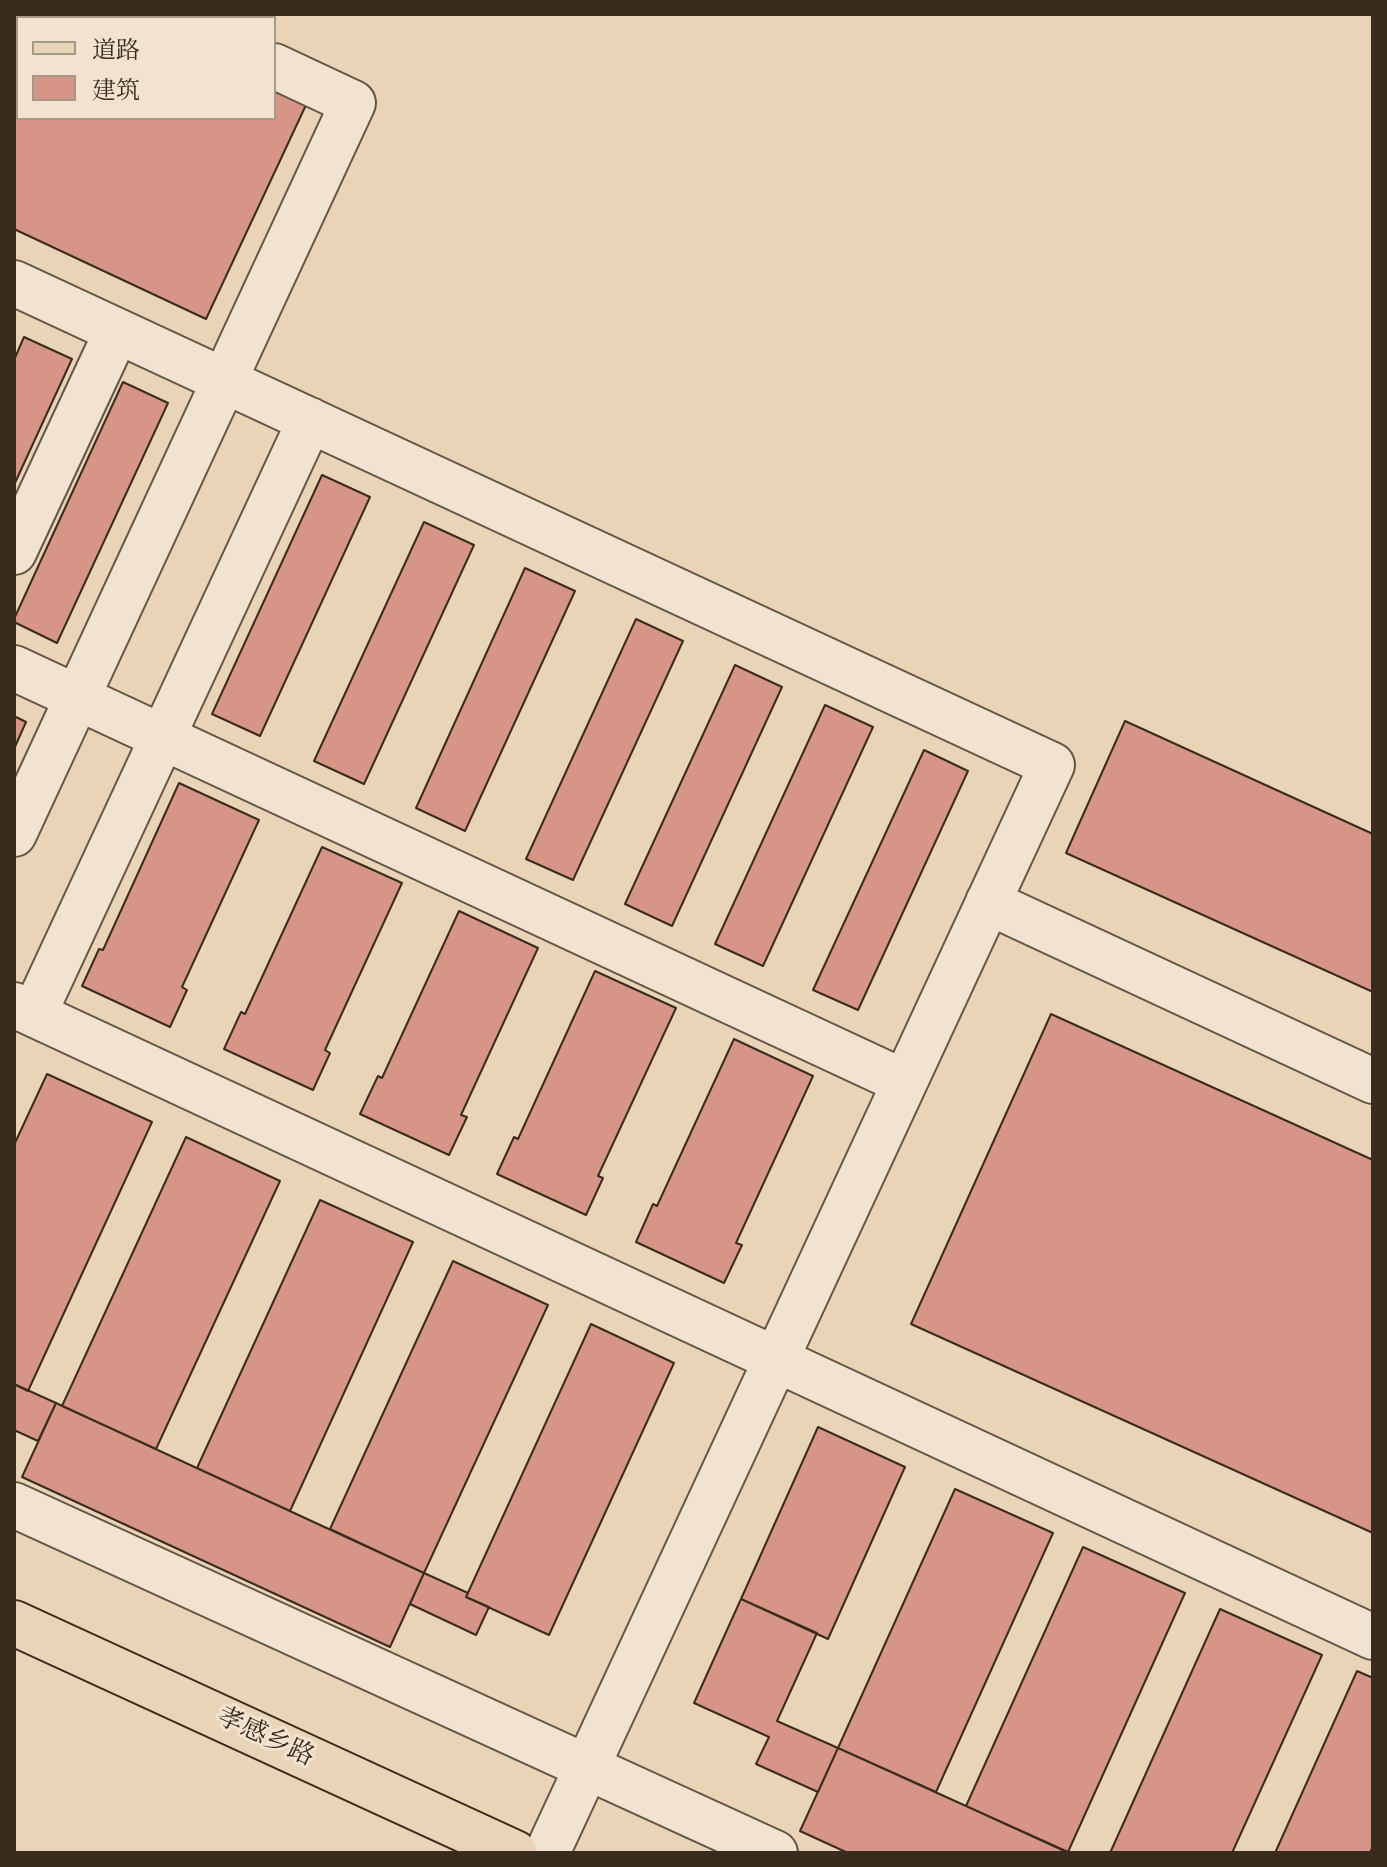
<!DOCTYPE html>
<html>
<head>
<meta charset="utf-8">
<style>
  body { margin:0 }
  #map { position:relative; width:1387px; height:1867px; overflow:hidden; background:#e9d4b7; font-family:Cardo,"Noto Serif SC",serif }
  canvas { display:block }
  .frame { position:absolute; inset:0; border:16px solid #392b1d; pointer-events:none }
  .legend { position:absolute; left:16px; top:16px; width:260px; height:104px; box-sizing:border-box; background:#f1e3d0; border:2px solid #a79988; margin:0; padding:10px 14px; list-style:none; font-size:24px; color:#392b1d }
  .legend li { display:flex; align-items:center; gap:16px; height:40px }
  .legend b { width:40px; border:2px solid #a79988 }
</style>
</head>
<body>
<div id="map">
<canvas width="1387" height="1867"></canvas>
<div class="frame"></div>
<ul class="legend">
<li><b style="height:10px;background:#e9d4b7"></b>道路</li>
<li><b style="height:22px;background:#d79587"></b>建筑</li>
</ul>
</div>
<script>
const c = document.querySelector('canvas').getContext('2d');
c.lineJoin = 'round';
function fillPath(path, color) { c.fillStyle = color; c.fill(path, 'evenodd'); }
const poly = rows => new Path2D(rows.map(r => 'M' + r).join(''));
function trace(path, color, width, dash) { c.strokeStyle = color; c.lineWidth = width; c.lineCap = dash ? 'butt' : 'round'; c.setLineDash(dash || []); c.stroke(path); }
function label(font, color, halo, rows, align = 'center') {
  c.font = font + ' Cardo,"Noto Serif SC",serif'; c.lineWidth = 6; c.setLineDash([]); c.textBaseline = 'middle'; c.strokeStyle = halo; c.fillStyle = color; for (const [text, x, y, turn = 0] of rows) {
    c.save(); c.translate(x, y); c.rotate((+turn || 0) * Math.PI / 180); c.textAlign = isNaN(turn) ? turn : align; if (halo) c.strokeText(text, 0, 0); c.fillText(text, 0, 0); c.restore();
  }
}
const building = poly([
  [14,14,113,14,121,18,18,18,18,118,274,118,274,90,306,105,206,319,14,229,14,14],
  [24,337,72,359,14,485,14,360,24,337],
  [123,382,168,403,57,643,14,622,14,619,123,382],
  [322,475,370,497,260,736,212,714,322,475],
  [424,522,474,545,364,784,314,761,424,522],
  [525,568,575,591,465,831,416,808,525,568],
  [636,619,683,641,573,880,526,859,636,619],
  [735,665,782,687,672,926,625,904,735,665],
  [825,705,873,727,763,966,715,944,825,705],
  [14,716,26,722,14,749,14,716],
  [1125,721,1373,834,1373,992,1066,853,1125,721],
  [924,750,968,771,858,1010,813,990,924,750],
  [179,783,259,820,182,987,187,990,170,1027,82,986,99,949,103,950,179,783],
  [322,847,402,883,325,1050,330,1053,313,1090,224,1049,241,1012,245,1014,322,847],
  [459,911,538,948,461,1115,467,1117,449,1155,360,1114,378,1076,382,1078,459,911],
  [595,971,676,1008,598,1176,603,1178,586,1215,497,1174,514,1137,518,1139,595,971],
  [1051,1014,1373,1160,1373,1533,911,1324,1051,1014],
  [734,1039,813,1076,736,1243,742,1245,724,1283,636,1242,653,1204,657,1206,734,1039],
  [47,1074,152,1122,28,1391,14,1384,14,1145,47,1074],
  [186,1137,280,1181,156,1449,62,1406,186,1137],
  [320,1200,413,1242,290,1511,197,1468,320,1200],
  [453,1261,548,1305,424,1573,330,1529,453,1261],
  [591,1324,674,1363,549,1635,466,1597,591,1324],
  [14,1384,56,1403,38,1441,14,1430,14,1384],
  [56,1403,424,1573,390,1647,22,1477,56,1403],
  [818,1427,905,1467,828,1639,741,1599,818,1427],
  [955,1489,1053,1533,936,1792,838,1748,955,1489],
  [1083,1547,1185,1593,1068,1852,966,1806,1083,1547],
  [424,1573,468,1593,466,1597,489,1607,476,1635,410,1604,424,1573],
  [741,1599,817,1633,777,1721,838,1748,818,1792,756,1764,769,1737,694,1703,741,1599],
  [1220,1609,1322,1655,1232,1853,1110,1853,1220,1609],
  [1357,1671,1373,1678,1373,1846,1370,1853,1275,1853,1357,1671],
  [838,1748,966,1806,1069,1853,848,1853,800,1831,838,1748]
]);
const minor = poly([
  [162,14,171,18],
  [14,283,1052,765,547,1853],
  [14,552,117,331],
  [14,668,904,1082],
  [14,834,353,103,274,66],
  [988,902,1373,1081],
  [14,1005,1373,1637],
  [34,1014,310,420],
  [14,1505,775,1853]
]);
const major = poly([
  [14,1623,515,1853]
]);
const streetNames = [
  ["孝感乡路",265,1738,25]
];
fillPath(building, '#d79587');
trace(building, '#392b1d', 2);
trace(minor, '#655544', 48);
trace(major, '#392b1d', 48);
trace(minor, '#f1e3d0', 44);
trace(major, '#e9d4b7', 44);
label('26px', '#392b1d', '#f1e3d0', streetNames);
</script>
</body>
</html>
